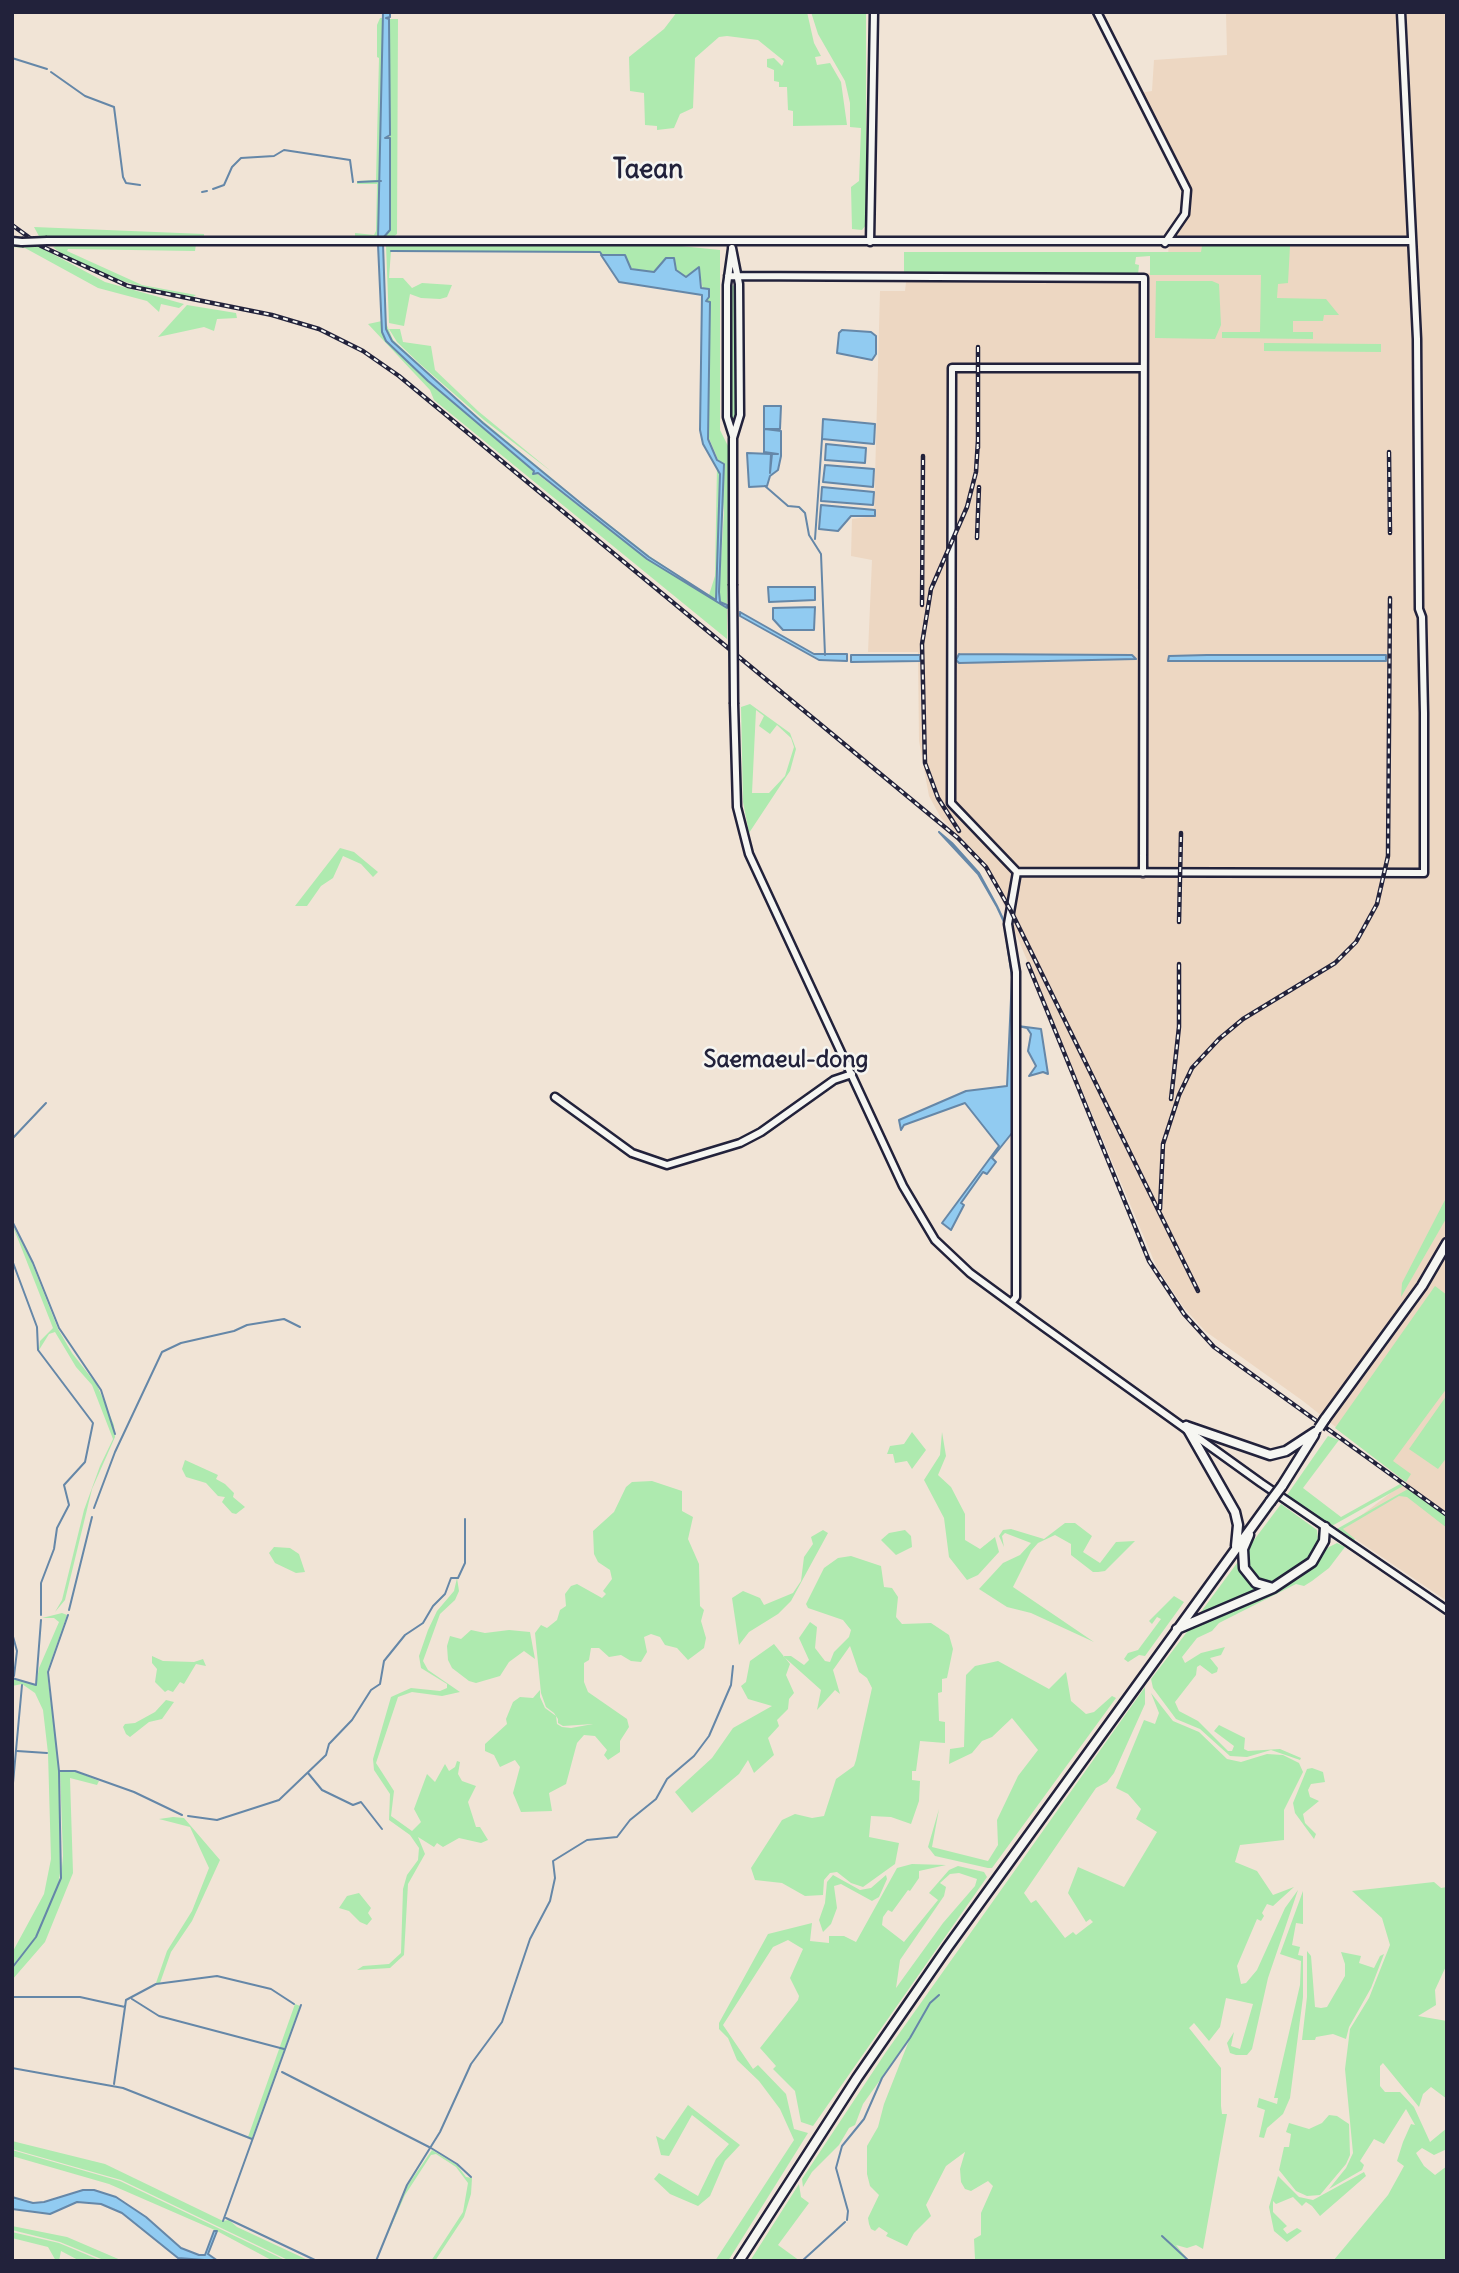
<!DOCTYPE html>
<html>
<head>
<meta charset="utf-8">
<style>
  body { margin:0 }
  #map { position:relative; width:1459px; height:2273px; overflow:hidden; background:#f1e4d6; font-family:Delius,sans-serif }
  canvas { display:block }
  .frame { position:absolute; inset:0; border:14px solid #22223b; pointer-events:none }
</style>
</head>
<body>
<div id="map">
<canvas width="1459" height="2273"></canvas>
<div class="frame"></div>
</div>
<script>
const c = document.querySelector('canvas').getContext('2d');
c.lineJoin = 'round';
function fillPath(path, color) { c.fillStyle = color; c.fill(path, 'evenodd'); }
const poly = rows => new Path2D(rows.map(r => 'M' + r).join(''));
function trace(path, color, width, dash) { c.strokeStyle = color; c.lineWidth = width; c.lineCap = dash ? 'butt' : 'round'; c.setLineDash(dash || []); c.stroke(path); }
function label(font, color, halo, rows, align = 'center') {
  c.font = font + ' Delius,sans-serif'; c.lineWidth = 5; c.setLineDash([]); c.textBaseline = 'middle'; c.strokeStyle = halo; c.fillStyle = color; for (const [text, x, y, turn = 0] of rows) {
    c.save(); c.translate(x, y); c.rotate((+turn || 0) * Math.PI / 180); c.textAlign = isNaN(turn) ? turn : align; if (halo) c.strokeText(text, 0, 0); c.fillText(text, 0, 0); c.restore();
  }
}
const built = poly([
  [1226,12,1447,12,1447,1601,1342,1530,1405,1482,1303,1401,1205,1331,1184,1308,1157,1268,986,863,941,818,929,796,919,741,918,652,868,652,872,560,851,556,852,519,874,516,880,291,905,291,907,274,1167,273,1169,241,1183,223,1191,197,1139,93,1152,91,1154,60,1227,55]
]);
const green = poly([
  [677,12,807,12,814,43,821,56,815,57,817,65,830,63,841,82,847,125,793,126,793,111,788,110,787,87,779,87,779,82,774,81,774,70,767,67,767,59,774,58,782,66,784,61,758,40,727,36,719,37,695,58,693,108,680,114,674,128,657,130,657,126,645,125,644,93,630,91,629,57,664,29],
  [811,12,866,12,866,225,862,230,852,229,851,187,859,181,861,128,850,127,850,103,845,81,818,34],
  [380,18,383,18,378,238,355,239,355,233,374,235,376,231,377,184,357,184,357,181,376,180,379,58,377,57,377,25],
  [389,19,398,19,397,234,392,238,383,238,390,230],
  [34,227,204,234,204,239,40,238],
  [12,244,36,245,105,282,184,304,179,308,161,304,159,312,147,301,98,288,25,248,12,247],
  [63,244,196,244,195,251,68,249,67,251,142,285,196,295,190,299,174,296,105,276,67,258,53,247],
  [383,244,386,323,393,340,460,402,579,501,652,558,709,595,715,576,717,465,720,474,717,600,649,557,583,505,483,423,392,341,386,329],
  [386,245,681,246,720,250,720,430,729,448,727,605,720,602,719,592,724,512,719,462,708,436,710,302,706,302,698,268,689,276,683,276,666,258,654,272,641,271,628,267,624,255,602,255,600,251,391,251,389,278,403,278,412,288,422,283,452,285,447,297,440,299,421,298,410,294,404,326,389,323],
  [1202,246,1290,246,1288,283,1278,284,1277,298,1326,299,1339,315,1324,315,1323,321,1293,321,1293,332,1313,332,1313,339,1222,338,1222,332,1260,332,1261,275,1150,275,1150,256,1136,257,1135,264,1139,265,1138,275,904,272,904,252,1201,252],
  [1156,281,1212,281,1219,284,1221,325,1215,339,1155,338],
  [731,285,736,286,737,417,734,419,730,416],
  [187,305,236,313,237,318,217,319,214,331,204,327,158,337],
  [382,321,386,341,428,381,536,473,647,559,727,608,727,639,434,400,430,390,368,324],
  [389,329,400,329,403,342,431,346,435,370,478,411,552,472,484,420,420,364,397,342],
  [1264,343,1381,344,1381,352,1264,351],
  [750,704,790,733,796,749,790,771,749,833,743,802,741,707],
  [756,710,764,716,759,726,770,734,777,725,791,738,794,747,785,776,769,793,752,793],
  [340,848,354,852,378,872,373,877,361,864,343,856,333,878,321,886,307,906,295,906],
  [1447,1196,1447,1217,1401,1297,1402,1283],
  [12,1224,32,1263,58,1329,72,1353,97,1385,114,1425,115,1437,92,1489,65,1600,55,1612,62,1600,84,1510,100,1466,113,1439,92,1385,76,1367,55,1332,49,1334,39,1350,40,1341,53,1328],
  [1435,1286,1447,1295,1447,1388,1393,1461,1411,1474,1406,1482,1335,1428],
  [1447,1395,1447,1457,1438,1469,1409,1449],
  [912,1432,926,1450,912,1469,907,1461,895,1463,893,1454,887,1454,890,1446,904,1444],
  [942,1432,946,1456,938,1475,951,1487,965,1514,965,1540,980,1549,995,1537,999,1552,978,1575,967,1580,949,1557,944,1518,924,1480,940,1455],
  [1328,1436,1339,1440,1303,1488,1341,1517,1400,1484,1403,1486,1330,1527,1287,1495],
  [185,1460,218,1475,216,1479,225,1484,234,1493,233,1497,245,1507,236,1514,232,1513,222,1502,225,1497,218,1496,206,1483,186,1477,182,1469],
  [652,1481,682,1491,682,1511,693,1517,688,1539,699,1564,700,1606,704,1610,701,1621,706,1638,704,1648,688,1660,677,1648,665,1645,660,1637,651,1634,644,1637,647,1652,641,1662,631,1661,621,1655,609,1657,599,1648,591,1648,589,1660,584,1663,584,1682,588,1692,627,1719,629,1727,620,1741,620,1752,608,1760,604,1755,607,1750,595,1736,584,1735,577,1743,566,1784,549,1793,552,1811,521,1812,513,1793,520,1767,515,1760,500,1767,494,1755,485,1751,485,1744,507,1724,506,1719,513,1702,520,1697,533,1698,540,1690,540,1697,545,1708,556,1716,557,1724,562,1727,571,1728,593,1724,563,1726,558,1723,558,1719,554,1713,546,1707,541,1693,535,1633,541,1625,547,1628,557,1620,560,1610,566,1606,565,1594,571,1586,577,1584,602,1598,606,1594,603,1591,612,1579,610,1570,598,1562,594,1554,593,1531,614,1512,626,1487,632,1482],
  [1408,1489,1447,1517,1447,1528,1407,1497,1399,1496,1343,1529,1355,1539,1353,1542,1335,1530],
  [1281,1504,1317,1530,1318,1540,1303,1568,1269,1584,1253,1578,1246,1568,1245,1552],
  [1065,1523,1075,1523,1092,1536,1083,1552,1100,1563,1116,1542,1135,1541,1105,1571,1098,1572,1093,1572,1071,1555,1071,1544,1055,1535,1038,1543,1031,1551,1013,1587,1094,1642,1031,1613,1007,1607,979,1589,1003,1563,1020,1555,1031,1543,1005,1533,1002,1536,1004,1547,999,1536,1003,1530,1011,1529,1044,1539],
  [823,1530,828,1533,791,1601,778,1614,749,1632,739,1645,732,1598,743,1591,760,1598,764,1605,793,1593,801,1581,804,1557,813,1544,811,1537],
  [905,1530,911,1536,912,1547,896,1555,881,1540,889,1533],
  [1337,1543,1345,1547,1329,1568,1312,1581,1304,1586,1296,1584,1219,1623,1212,1631,1197,1638,1182,1657,1185,1663,1201,1653,1225,1647,1221,1655,1210,1658,1218,1668,1217,1672,1212,1674,1200,1665,1197,1667,1196,1675,1175,1702,1179,1711,1198,1721,1228,1751,1232,1751,1234,1746,1214,1731,1219,1725,1245,1738,1244,1749,1248,1751,1280,1749,1301,1758,1300,1760,1271,1750,1247,1757,1230,1756,1200,1729,1176,1719,1153,1688,1151,1679,1190,1628,1299,1579,1325,1549],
  [274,1547,290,1548,299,1554,305,1572,296,1573,275,1563,269,1553],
  [851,1556,881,1566,884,1587,892,1588,898,1597,896,1617,902,1624,931,1623,949,1635,953,1649,947,1678,942,1679,942,1692,938,1693,939,1721,945,1722,945,1743,920,1741,916,1771,912,1771,912,1780,920,1781,919,1801,911,1824,891,1817,871,1816,869,1837,899,1843,895,1864,863,1887,851,1883,837,1872,830,1873,824,1880,823,1895,805,1896,782,1883,755,1880,751,1868,782,1820,795,1814,812,1818,824,1816,836,1779,854,1766,856,1760,872,1688,867,1678,859,1672,850,1646,833,1670,840,1694,835,1690,817,1710,821,1690,783,1656,791,1656,804,1665,809,1660,799,1638,810,1622,817,1627,815,1648,825,1661,830,1662,834,1652,849,1637,851,1630,843,1620,808,1608,806,1604,824,1568,838,1558],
  [1240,1559,1259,1587,1259,1592,1195,1620],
  [457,1578,459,1591,455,1600,440,1614,423,1661,428,1670,460,1692,442,1696,412,1692,398,1697,376,1763,394,1791,391,1816,412,1831,421,1822,414,1809,427,1774,435,1782,445,1764,449,1771,455,1767,457,1761,460,1762,458,1774,462,1781,476,1786,468,1802,476,1827,480,1827,488,1840,481,1843,459,1838,443,1847,437,1843,434,1847,418,1837,425,1854,408,1884,404,1955,390,1968,357,1970,363,1966,389,1964,401,1953,403,1889,407,1875,418,1860,419,1848,410,1835,389,1820,390,1794,374,1770,373,1759,391,1697,411,1688,440,1691,447,1688,447,1684,421,1668,419,1656,428,1630,437,1611,454,1591],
  [1174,1596,1184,1602,1145,1656,1139,1655,1128,1662,1124,1659,1128,1653,1138,1650,1161,1619,1157,1617,1152,1624,1149,1621],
  [62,1613,67,1615,47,1672,59,1771,61,1866,58,1887,61,1878,63,1856,60,1771,75,1771,99,1781,97,1785,70,1778,73,1873,45,1942,12,1980,12,1969,20,1960,12,1967,12,1953,44,1894,51,1859,48,1753,43,1710,35,1693,22,1684,12,1686,12,1678,36,1685,39,1668,59,1622,54,1618,42,1618],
  [471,1630,485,1633,509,1630,530,1632,535,1659,524,1651,509,1662,500,1676,476,1683,469,1681,452,1668,448,1660,447,1646,450,1636,461,1639],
  [774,1644,790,1664,786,1675,794,1693,789,1699,788,1709,777,1720,779,1726,768,1738,774,1755,754,1773,748,1760,739,1774,692,1813,675,1792,712,1758,733,1728,772,1706,748,1699,741,1686,746,1682,750,1661],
  [152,1656,163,1661,194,1662,203,1659,206,1666,196,1664,184,1684,180,1682,173,1692,168,1690,165,1692,155,1682,157,1669,152,1663],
  [998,1661,1049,1689,1066,1672,1071,1701,1086,1714,1094,1712,1112,1696,1116,1698,992,1868,988,1868,935,1856,928,1847,939,1809,932,1847,988,1861,998,1845,997,1820,1018,1776,1038,1750,1012,1718,992,1737,982,1741,972,1753,949,1764,950,1749,964,1747,966,1675,975,1666],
  [1145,1687,1145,1704,1114,1773,1107,1782,1096,1788,1024,1893,1031,1903,1036,1900,1065,1938,1073,1932,1076,1935,1093,1922,1090,1919,1086,1922,1068,1893,1078,1867,1124,1887,1157,1832,1136,1819,1141,1809,1128,1794,1116,1788,1144,1720,1155,1724,1159,1713,1151,1693,1173,1721,1199,1732,1227,1759,1241,1762,1267,1754,1283,1755,1299,1763,1303,1772,1284,1810,1284,1840,1240,1845,1235,1862,1257,1871,1273,1895,1294,1887,1273,1906,1267,1904,1262,1913,1264,1916,1261,1921,1257,1919,1237,1966,1241,1984,1246,1983,1257,1970,1285,1908,1298,1890,1268,1978,1252,2049,1247,2055,1236,2055,1230,2053,1227,2043,1234,2032,1231,2046,1240,2049,1253,2004,1226,1998,1220,2027,1209,2041,1194,2023,1189,2028,1221,2068,1221,2106,1222,2114,1227,2114,1203,2249,1196,2245,1187,2248,1176,2245,1189,2261,975,2259,974,2239,981,2235,981,2213,993,2186,988,2181,971,2191,965,2189,961,2182,960,2169,965,2152,946,2166,926,2205,931,2216,914,2233,907,2246,886,2236,888,2233,879,2227,875,2231,871,2229,869,2224,868,2218,879,2195,870,2186,867,2174,867,2146,878,2127,884,2104,910,2038,863,2104,855,2125,849,2128,839,2145,812,2172,803,2187,802,2179,886,2052],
  [166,1700,174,1702,162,1719,149,1722,130,1737,126,1734,123,1727,125,1724,135,1723,155,1712],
  [1312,1768,1323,1772,1325,1782,1311,1784,1308,1790,1310,1797,1319,1801,1303,1814,1305,1823,1316,1834,1314,1839,1295,1813,1293,1803,1307,1769],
  [173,1817,184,1818,220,1860,192,1921,171,1952,160,1983,156,1983,167,1951,192,1911,209,1868,190,1827,159,1819],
  [912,1864,946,1865,919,1871,919,1878,910,1891,908,1890,892,1912,888,1910,883,1917,882,1925,904,1942,938,1900,929,1893,949,1870,958,1866,984,1872,987,1877,813,2126,801,2122,795,2091,773,2069,776,2066,760,2048,798,2000,799,1996,790,1978,803,1949,788,1940,773,1947,723,2025,753,2069,758,2065,786,2094,794,2129,808,2133,728,2261,715,2261,794,2140,780,2109,759,2081,737,2060,728,2038,719,2029,719,2023,768,1934,812,1923,810,1941,829,1943,829,1936,844,1936,856,1942,897,1868],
  [959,1873,977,1879,975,1886,943,1923,896,1988,900,1960,944,1896,946,1887,940,1883,950,1874],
  [833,1875,860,1890,871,1888,886,1875,887,1879,879,1897,872,1901,841,1884,834,1886,837,1908,831,1924,823,1932,819,1920,825,1903,827,1882],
  [1434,1882,1441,1888,1447,1887,1447,1964,1435,1990,1436,2005,1418,2016,1447,2021,1447,2099,1431,2087,1423,2094,1419,2107,1383,2063,1380,2066,1380,2086,1385,2092,1400,2092,1414,2107,1430,2142,1447,2128,1447,2149,1434,2155,1422,2148,1416,2153,1424,2166,1435,2175,1447,2166,1447,2261,1333,2261,1388,2195,1404,2166,1397,2161,1403,2142,1411,2124,1415,2125,1406,2109,1384,2144,1374,2139,1360,2161,1364,2165,1362,2170,1329,2189,1346,2168,1353,2153,1345,2069,1350,2029,1369,1998,1390,1945,1382,1918,1352,1891],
  [1303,1891,1303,1924,1296,1923,1292,1945,1300,1947,1298,1955,1303,1956,1303,1997,1290,2098,1283,2114,1267,2128,1264,2138,1259,2137,1265,2110,1257,2107,1259,2098,1277,2104,1278,2098,1274,2098,1300,1985,1301,1961,1280,1954],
  [359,1893,371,1908,368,1913,372,1919,367,1925,360,1922,349,1911,339,1908,347,1896],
  [1307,1951,1311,1956,1315,2007,1321,2008,1327,2007,1345,1976,1345,1964,1341,1952,1361,1956,1359,1963,1374,1968,1380,1956,1384,1954,1371,1988,1349,2027,1346,2039,1333,2034,1316,2037,1315,2040,1302,2040,1307,1997],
  [295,2004,300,2006,252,2138,248,2137],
  [688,2105,740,2145,725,2161,710,2196,698,2206,670,2194,654,2179,659,2173,698,2196,716,2159,729,2144,692,2115,669,2156,661,2155,656,2136,664,2140],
  [1329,2115,1337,2116,1349,2124,1350,2155,1346,2164,1320,2195,1307,2196,1296,2191,1279,2170,1284,2147,1289,2147,1291,2134,1286,2132,1289,2123,1309,2129,1322,2123],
  [12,2141,105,2164,223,2221,229,2220,237,2227,310,2261,290,2261,121,2180,12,2149],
  [12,2150,120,2181,287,2261,273,2261,217,2231,109,2184,12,2156],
  [432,2150,457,2165,466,2177,472,2178,471,2194,464,2217,435,2261,431,2261,463,2212,468,2183,456,2167,436,2154,431,2155,405,2195,383,2245,408,2185],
  [1364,2172,1366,2176,1320,2216,1312,2206,1306,2202,1302,2206,1293,2197,1276,2204,1273,2201,1273,2212,1287,2226,1283,2229,1287,2234,1297,2228,1302,2231,1287,2242,1274,2231,1269,2207,1278,2176,1299,2197,1313,2200],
  [799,2184,801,2197,809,2203,778,2245,800,2261,750,2261],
  [12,2226,67,2237,123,2261,106,2261,60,2242,12,2230],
  [12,2232,59,2243,102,2261,80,2261,61,2251,59,2261,56,2261,48,2247,12,2238]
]);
const water = poly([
  [383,12,390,12,390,17,386,18,389,19,390,135,385,138,390,138,390,230,383,238,378,238,383,12],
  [383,244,386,329,392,341,483,423,583,505,649,557,716,600,720,474,703,444,700,430,702,295,619,282,601,255,625,255,631,269,654,272,666,258,674,258,676,270,686,277,699,267,701,288,709,289,709,297,706,301,710,302,708,439,717,460,724,464,719,592,720,602,727,605,727,608,647,559,538,473,533,474,534,471,428,381,386,341,382,332,378,245,383,244],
  [842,330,871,332,876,336,876,354,872,360,837,353,839,333,842,330],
  [764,406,781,406,780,429,765,429,781,431,781,456,778,470,770,476,767,486,749,487,747,453,771,454,770,473,772,454,778,454,764,452,764,406],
  [823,419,875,424,874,444,822,439,823,419],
  [826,444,866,448,865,463,825,460,826,444],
  [825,465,874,469,873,487,823,482,825,465],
  [822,487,874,492,873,505,821,501,822,487],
  [821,505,875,510,875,516,851,516,838,531,819,529,821,505],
  [768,587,815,587,815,600,769,602,768,587],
  [815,607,814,630,783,630,773,619,773,608,815,607],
  [740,612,814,654,847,654,847,661,819,660,740,616,740,612],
  [959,654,1132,655,1136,659,959,663,956,660,959,654],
  [851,655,920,655,920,661,851,662,851,655],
  [1207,655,1386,655,1386,661,1168,661,1169,656,1207,655],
  [939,832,952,843,979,873,997,906,1004,921,1011,963,1012,977,1012,1133,992,1158,996,1162,987,1174,983,1172,961,1203,964,1205,951,1230,942,1223,999,1146,965,1103,904,1125,901,1130,899,1120,966,1091,1007,1086,1012,977,1004,922,997,907,978,874,939,832],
  [1018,1026,1041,1029,1048,1074,1043,1072,1029,1076,1036,1066,1028,1051,1031,1034,1027,1028,1018,1026],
  [83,2190,94,2190,116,2197,146,2217,181,2248,199,2255,205,2255,214,2231,217,2231,208,2254,218,2261,178,2258,122,2213,101,2204,77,2202,50,2214,12,2209,12,2197,33,2203,44,2202,83,2190]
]);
const stream = poly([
  [12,58,47,69],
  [51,72,85,96,114,107,123,177,126,183,140,185],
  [358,182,381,181],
  [213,189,224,185,232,167,241,158,274,156,284,150,350,160,353,182],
  [202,192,207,191],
  [391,251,600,252,602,255],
  [765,486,788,506,799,507,805,513,809,535,821,554,825,655],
  [815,539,822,439],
  [12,1139,46,1103],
  [12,1221,33,1263,59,1328,101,1390,115,1434],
  [12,1260,37,1327,38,1350,93,1423,85,1462,64,1485,69,1505,57,1528,54,1549,41,1583,41,1615],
  [94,1508,115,1452,162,1352,181,1343,234,1331,247,1325,284,1319,300,1327],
  [69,1610,92,1517],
  [12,1633,17,1651,14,1676],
  [12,1678,36,1685,41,1620],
  [17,1751,47,1753],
  [59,1771,75,1771,134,1792,182,1815],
  [308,1773,322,1790,353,1805,361,1802,382,1829],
  [12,1794,22,1685],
  [188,1816,217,1820,279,1800,326,1755,329,1744,352,1720,371,1690,380,1684,384,1661,405,1635,423,1623,433,1606,445,1594,451,1578,458,1578,465,1563,465,1519],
  [12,1968,36,1937,61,1878,59,1771,48,1672,68,1615],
  [12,1997,80,1997,125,2007,114,2084],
  [132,1999,159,2016,284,2049],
  [125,2007,126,2000,156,1984,217,1976,271,1989,294,2004],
  [12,2068,123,2088,252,2139],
  [282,2072,431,2148,457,2164,471,2177],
  [226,2218,317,2261],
  [847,2220,848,2211,836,2168,842,2146,864,2119,882,2078,910,2038,930,2003,939,1995],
  [223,2221,301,2005],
  [1162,2236,1189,2261],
  [376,2261,407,2185,440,2132,471,2064,502,2022,530,1939,550,1901,555,1878,553,1861,587,1840,617,1837,630,1820,656,1799,667,1779,694,1756,709,1736,731,1685,733,1666],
  [802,2261,845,2222]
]);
const secondary = poly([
  [1097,12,1187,190,1185,214,1165,243],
  [12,241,22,242],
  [47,241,1411,241],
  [870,242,874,12],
  [732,248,739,284,740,415,733,438,733,584],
  [732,249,727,285,727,417,733,436],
  [728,276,1144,278,1143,873],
  [1143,368,952,368,951,803,1017,872,1424,873,1424,713,1422,617,1419,609,1417,339,1401,12],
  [734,704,737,807,749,854,903,1186,935,1240,970,1273,1034,1320,1261,1483,1447,1610],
  [555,1097,632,1153,667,1165,740,1143,761,1132,834,1080,852,1074],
  [1011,1303,1016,1297,1016,972,1008,924,1017,872]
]);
const highway = poly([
  [1325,1419,1422,1286,1447,1243],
  [1186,1426,1270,1455,1286,1451,1315,1432],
  [1186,1426,1235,1512,1238,1525,1236,1546],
  [1282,1486,1314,1435],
  [1273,1588,1312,1562,1324,1541,1325,1527],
  [1177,1629,1273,1588,1256,1583,1244,1568,1243,1549,1249,1535],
  [739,2261,857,2078,947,1948,1270,1502]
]);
const rail = poly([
  [12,225,41,246,128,286,272,315,319,329,363,351,399,376,958,838,986,867,1011,911,1198,1291],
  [978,347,978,448],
  [1389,452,1390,533],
  [977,538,979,487],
  [922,605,923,456],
  [959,831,938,798,925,763,922,644,931,589,967,507,976,472,978,440],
  [1179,922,1181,833],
  [1028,964,1149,1261,1184,1314,1214,1347,1447,1515],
  [1171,1099,1179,1027,1179,964],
  [1160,1209,1163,1144,1179,1095,1192,1068,1219,1039,1243,1019,1335,963,1356,942,1377,904,1388,856,1390,598]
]);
const secondaryBridge = poly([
  [22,242,47,241],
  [733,584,734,704]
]);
const highwayBridge = poly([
  [1319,1428,1325,1419],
  [1270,1502,1282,1486]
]);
const quarterNames = [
  ["Saemaeul-dong",786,1060]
];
const districtNames = [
  ["Taean",648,171]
];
fillPath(built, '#edd7c2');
fillPath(green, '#aeeaaf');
fillPath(water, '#91cbf1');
trace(water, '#6587a8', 2);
trace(stream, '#6587a8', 2);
trace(secondary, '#22223b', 11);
trace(highway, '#22223b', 13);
trace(secondary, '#f6f6f2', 6);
trace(highway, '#f6f6f2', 8);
trace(rail, '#22223b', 4.5);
trace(rail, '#f6f6f2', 2, [5]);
trace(secondaryBridge, '#22223b', 11, []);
trace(highwayBridge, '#22223b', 13, []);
trace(secondaryBridge, '#f6f6f2', 6);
trace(highwayBridge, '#f6f6f2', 8);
label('bold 23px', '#22223b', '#f6f6f2', quarterNames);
label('bold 26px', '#22223b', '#f6f6f2', districtNames);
</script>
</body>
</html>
